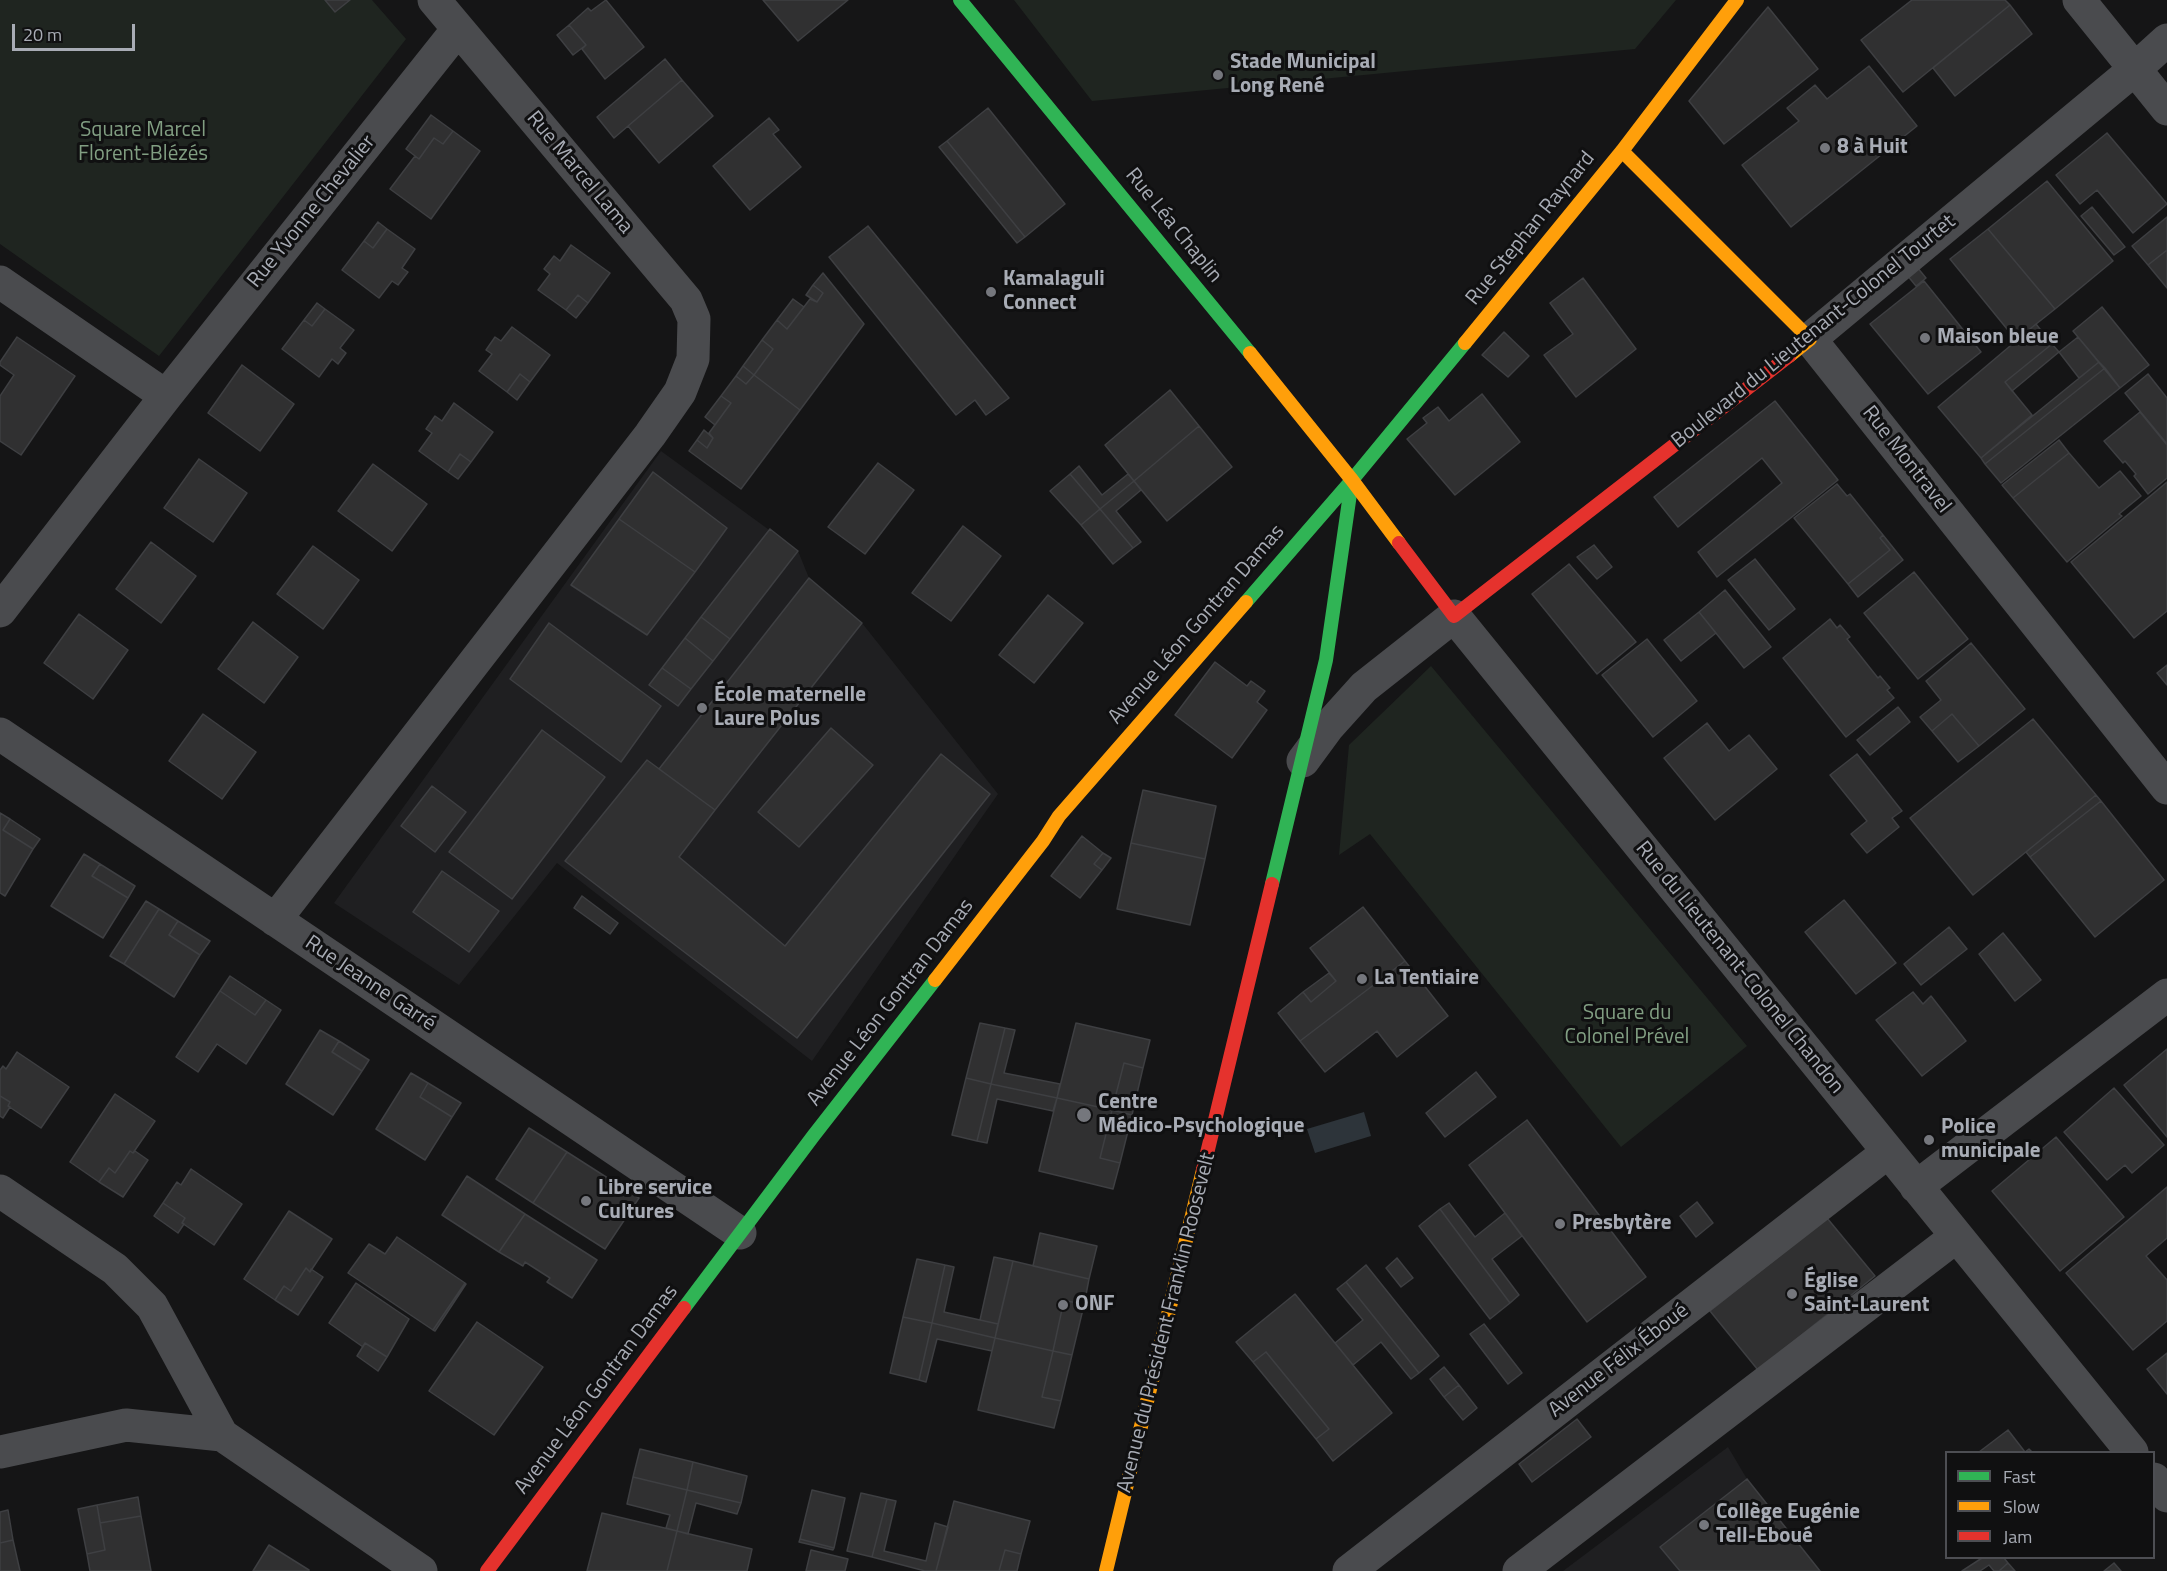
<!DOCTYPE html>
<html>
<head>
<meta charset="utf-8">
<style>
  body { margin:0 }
  #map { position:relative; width:2167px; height:1571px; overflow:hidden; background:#151516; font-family:"Titillium Web",sans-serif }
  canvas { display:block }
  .legend { position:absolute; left:1945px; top:1451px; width:210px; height:108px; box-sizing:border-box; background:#101011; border:2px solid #4d4e53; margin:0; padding:8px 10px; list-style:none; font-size:18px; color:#a8acb5 }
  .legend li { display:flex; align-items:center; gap:12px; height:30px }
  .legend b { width:30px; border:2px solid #4d4e53 }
  .scale { position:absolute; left:12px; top:24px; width:123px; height:27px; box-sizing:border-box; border:3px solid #a8acb5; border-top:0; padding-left:8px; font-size:18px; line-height:21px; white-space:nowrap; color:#a8acb5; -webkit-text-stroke:4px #101011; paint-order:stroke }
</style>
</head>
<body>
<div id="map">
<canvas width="2167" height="1571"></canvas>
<ul class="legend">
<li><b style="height:8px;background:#30b455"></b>Fast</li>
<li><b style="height:8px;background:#ff9f0a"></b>Slow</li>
<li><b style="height:8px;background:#e5322d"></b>Jam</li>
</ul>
<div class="scale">20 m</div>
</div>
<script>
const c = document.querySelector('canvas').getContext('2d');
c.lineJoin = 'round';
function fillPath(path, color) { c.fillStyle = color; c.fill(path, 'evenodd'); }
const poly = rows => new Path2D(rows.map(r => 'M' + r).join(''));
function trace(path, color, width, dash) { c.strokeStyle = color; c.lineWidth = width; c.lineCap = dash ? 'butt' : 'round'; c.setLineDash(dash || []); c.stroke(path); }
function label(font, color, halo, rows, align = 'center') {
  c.font = font + ' "Titillium Web",sans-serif'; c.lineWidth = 6; c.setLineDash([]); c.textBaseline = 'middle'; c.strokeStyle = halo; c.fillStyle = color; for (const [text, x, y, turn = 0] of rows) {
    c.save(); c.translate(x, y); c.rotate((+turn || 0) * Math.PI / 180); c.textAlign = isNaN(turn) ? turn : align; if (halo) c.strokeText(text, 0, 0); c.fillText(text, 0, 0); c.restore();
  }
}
const built = poly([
  [661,451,798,551,809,578,862,623,998,794,812,1061,557,863,459,985,334,903],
  [1728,1447,1747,1479,1820,1571,1563,1571]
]);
const green = poly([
  [0,0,372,0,406,39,159,356,0,244],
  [1014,0,1676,0,1635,49,1092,101],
  [1431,666,1747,1046,1621,1147,1370,834,1339,855,1349,745]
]);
const water = poly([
  [1364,1112,1371,1136,1315,1153,1307,1129]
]);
const building = poly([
  [325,0,350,0,335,12,325,0],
  [606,0,644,47,605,79,582,49,586,45,569,25,588,8,591,11,606,0],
  [763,0,848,0,798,41,763,0],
  [1912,0,2005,0,2010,5,1903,92,1861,40,1912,0],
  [2010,5,2032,34,1955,96,1933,68,2010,5],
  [1768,7,1818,69,1724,144,1689,101,1768,7],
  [569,25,586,45,573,55,557,35,569,25],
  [665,59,682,80,614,138,597,117,665,59],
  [1869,66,1917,126,1791,227,1742,165,1799,121,1787,108,1815,85,1827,99,1869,66],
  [682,80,713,116,659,163,628,126,682,80],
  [988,108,1065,204,1025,237,947,141,988,108],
  [431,115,453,131,443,144,434,138,419,159,406,149,431,115],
  [769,118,779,130,773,134,801,167,750,210,713,166,769,118],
  [453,131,480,151,431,219,390,189,415,156,419,159,434,138,443,144,453,131],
  [2107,133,2167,204,2133,233,2097,190,2080,204,2056,175,2107,133],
  [947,141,1025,237,1017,243,939,147,947,141],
  [2047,181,2113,261,2055,309,1988,229,2047,181],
  [2092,207,2125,247,2114,255,2081,216,2092,207],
  [2167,217,2167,250,2148,265,2132,246,2167,217],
  [378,222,387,229,373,248,364,241,378,222],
  [868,226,1009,398,986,415,975,400,956,415,829,257,868,226],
  [387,229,415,249,402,268,408,272,398,285,392,281,379,298,342,270,364,241,373,248,387,229],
  [1988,229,2055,309,2016,340,1950,259,1988,229],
  [571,245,610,273,588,303,578,295,566,310,538,290,550,274,544,269,554,256,560,261,571,245],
  [2167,250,2167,288,2148,265,2167,250],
  [1912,261,1926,278,1916,286,1902,269,1912,261],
  [823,273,864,324,800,410,754,375,773,349,762,340,777,320,787,329,810,299,817,302,823,293,813,285,823,273],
  [1583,278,1636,349,1576,397,1544,355,1573,334,1550,303,1583,278],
  [1924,281,1981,352,1928,394,1870,324,1924,281],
  [813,285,823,293,817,302,806,295,813,285],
  [578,295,588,303,576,318,566,310,578,295],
  [793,299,804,307,787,329,777,320,793,299],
  [317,303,325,309,312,326,304,320,317,303],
  [2102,307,2149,365,2120,388,2073,331,2102,307],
  [325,309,354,330,340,348,346,353,338,364,332,359,319,377,282,349,304,320,312,326,325,309],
  [2036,324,2052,344,2005,382,2032,415,1981,458,1938,407,2036,324],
  [512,327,550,355,530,382,520,374,507,392,479,371,492,354,486,350,495,337,501,341,512,327],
  [1504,332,1529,356,1508,377,1482,355,1504,332],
  [17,337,75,376,21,455,0,441,0,396,14,375,0,365,0,362,17,337],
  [2078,337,2099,362,2079,378,2059,352,2078,337],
  [762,340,773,349,754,375,743,366,762,340],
  [2052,344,2059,352,2012,391,2005,382,2052,344],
  [2099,362,2105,368,1985,464,1981,458,2099,362],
  [242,365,294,404,260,451,208,413,242,365],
  [743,366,754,375,746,384,736,376,743,366],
  [2105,368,2120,388,2001,483,1985,464,2105,368],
  [520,374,530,382,517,400,507,392,520,374],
  [2148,374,2167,398,2167,444,2125,393,2148,374],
  [754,375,800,410,741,489,689,451,697,440,707,448,713,438,709,433,731,403,721,396,736,376,746,384,754,375],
  [1170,390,1199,426,1134,481,1105,445,1170,390],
  [1482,394,1520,442,1455,495,1407,439,1427,423,1423,418,1438,407,1449,421,1482,394],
  [721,396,731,403,715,425,705,417,721,396],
  [1775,401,1838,480,1717,577,1698,552,1782,483,1762,458,1678,527,1654,497,1775,401],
  [454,403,493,432,471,462,460,454,448,472,419,451,432,433,426,429,435,416,442,421,454,403],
  [2140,412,2167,445,2167,478,2148,494,2134,476,2136,474,2125,461,2123,463,2104,441,2140,412],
  [1199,426,1232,467,1167,521,1134,481,1199,426],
  [704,430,713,438,707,448,697,440,704,430],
  [2059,440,2069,453,2013,498,2002,485,2059,440],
  [2069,453,2099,488,2120,471,2141,496,2119,514,2122,516,2067,562,2013,498,2069,453],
  [460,454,471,462,458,479,448,472,460,454],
  [199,459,247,493,213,542,164,508,199,459],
  [878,463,914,490,865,554,828,527,878,463],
  [373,464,427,504,392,551,338,511,373,464],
  [1079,466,1102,495,1128,474,1134,481,1100,509,1070,474,1079,466],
  [653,472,727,528,695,572,619,519,653,472],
  [1070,474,1100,509,1081,525,1050,491,1070,474],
  [1134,481,1141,490,1116,511,1141,542,1133,548,1100,509,1134,481],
  [2167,482,2167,611,2134,638,2071,562,2167,482],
  [1837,484,1847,496,1850,494,1883,535,1880,538,1890,550,1848,584,1794,518,1837,484],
  [1100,509,1133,548,1113,564,1081,525,1100,509],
  [619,519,695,572,647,635,571,585,619,519],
  [963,526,1001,556,951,621,912,593,963,526],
  [770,529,798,551,730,639,701,617,770,529],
  [1883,535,1903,560,1858,597,1848,584,1890,550,1880,538,1883,535],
  [151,542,196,576,161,623,116,589,151,542],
  [1594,545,1612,567,1597,579,1577,557,1594,545],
  [313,546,359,580,323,629,277,594,313,546],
  [1755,559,1795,609,1769,630,1728,580,1755,559],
  [1569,564,1636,642,1597,674,1532,594,1569,564],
  [1914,572,1968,639,1918,679,1864,613,1914,572],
  [809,578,862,623,715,810,659,769,809,578],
  [1725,590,1771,647,1744,668,1699,612,1725,590],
  [1048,595,1083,623,1034,683,999,655,1048,595],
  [1699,612,1716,633,1681,661,1664,640,1699,612],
  [79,614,128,650,93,699,44,663,79,614],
  [701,617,730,639,713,661,685,638,701,617],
  [1830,619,1837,628,1840,625,1850,637,1847,639,1878,678,1880,676,1890,688,1887,690,1894,698,1846,737,1783,658,1830,619],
  [253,622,298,657,264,703,218,669,253,622],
  [549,623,661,706,621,762,510,679,549,623],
  [685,638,713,661,691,689,662,668,685,638],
  [1647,639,1697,701,1653,737,1602,675,1647,639],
  [1971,643,2025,709,1979,746,1952,714,1932,731,1920,717,1941,700,1926,681,1971,643],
  [1215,662,1247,686,1251,681,1265,691,1257,702,1267,710,1232,758,1175,715,1215,662],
  [2167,665,2167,685,2157,673,2167,665],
  [662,668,691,689,678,706,649,685,662,668],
  [1898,707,1910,722,1870,755,1857,740,1898,707],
  [203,714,256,752,222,799,169,761,203,714],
  [1952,714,1979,746,1958,762,1932,731,1952,714],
  [2033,719,2096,795,1973,895,1910,818,2033,719],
  [1707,723,1729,751,1749,735,1777,769,1715,820,1664,758,1707,723],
  [831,728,873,765,799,847,758,812,831,728],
  [542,730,605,777,512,899,449,852,542,730],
  [941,754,990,794,797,1038,565,861,647,760,715,810,679,857,785,946,941,754],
  [1857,754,1902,811,1892,818,1899,827,1867,853,1851,834,1867,821,1830,775,1857,754],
  [432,786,466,812,435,852,401,826,432,786],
  [1143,790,1216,806,1205,859,1131,843,1143,790],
  [2096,795,2101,801,2030,857,2026,852,2096,795],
  [2101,801,2164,880,2095,937,2030,857,2101,801],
  [0,813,10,819,3,830,33,849,5,896,0,893,0,813],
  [10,819,40,839,33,849,3,830,10,819],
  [1082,836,1103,853,1094,864,1102,870,1080,898,1051,876,1082,836],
  [1131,843,1205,859,1190,925,1117,909,1131,843],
  [1103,853,1111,858,1102,870,1094,864,1103,853],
  [84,854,100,864,92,876,128,898,103,938,51,906,84,854],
  [100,864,135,886,128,898,92,876,100,864],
  [442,871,499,911,469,952,413,912,442,871],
  [582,896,618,923,610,934,574,908,582,896],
  [1844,900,1896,963,1856,994,1805,932,1844,900],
  [146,901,159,909,124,964,110,956,146,901],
  [1363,907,1405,961,1300,1041,1278,1013,1303,992,1311,1002,1336,981,1310,948,1363,907],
  [159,909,178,921,169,935,200,955,174,997,124,964,159,909],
  [178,921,210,941,200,955,169,935,178,921],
  [1949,927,1967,949,1921,985,1904,964,1949,927],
  [2003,933,2041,980,2015,1001,1979,954,2003,933],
  [1405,961,1448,1016,1397,1057,1377,1031,1325,1072,1300,1041,1405,961],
  [1329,973,1336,981,1311,1002,1303,992,1329,973],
  [230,976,266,1000,255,1015,220,991,230,976],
  [220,991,255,1015,266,1000,281,1010,246,1064,217,1044,198,1072,176,1057,220,991],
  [1913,992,1923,1004,1931,996,1966,1041,1922,1076,1876,1020,1913,992],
  [980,1023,1005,1028,991,1084,966,1078,980,1023],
  [1076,1023,1150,1040,1143,1068,1124,1063,1112,1110,1057,1098,1076,1023],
  [1005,1028,1015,1030,1004,1073,1060,1084,1057,1098,991,1084,1005,1028],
  [320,1030,339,1041,332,1052,362,1071,333,1115,286,1084,320,1030],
  [339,1041,369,1060,362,1071,332,1052,339,1041],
  [2167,1049,2167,1137,2124,1085,2167,1049],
  [17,1052,69,1087,41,1128,8,1106,10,1102,0,1096,0,1070,3,1066,6,1069,17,1052],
  [1124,1063,1143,1068,1132,1115,1112,1110,1124,1063],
  [1476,1072,1496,1097,1445,1137,1426,1113,1476,1072],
  [411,1073,428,1083,420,1097,452,1117,425,1160,376,1129,411,1073],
  [966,1078,991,1084,977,1141,952,1135,966,1078],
  [428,1083,461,1103,452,1117,420,1097,428,1083],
  [991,1084,1057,1098,1053,1111,997,1099,987,1143,977,1141,991,1084],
  [2114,1088,2164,1145,2132,1173,2125,1165,2107,1180,2064,1132,2114,1088],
  [115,1094,155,1121,133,1153,130,1151,115,1173,109,1168,99,1182,70,1162,115,1094],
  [0,1096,10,1102,8,1106,10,1107,3,1118,0,1116,0,1096],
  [1057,1098,1112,1110,1100,1158,1120,1163,1113,1189,1039,1171,1057,1098],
  [1112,1110,1132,1115,1120,1163,1100,1158,1112,1110],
  [1527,1120,1646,1277,1587,1322,1469,1165,1527,1120],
  [529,1128,567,1152,533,1203,496,1179,529,1128],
  [2056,1137,2124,1217,2060,1271,1992,1191,2056,1137],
  [130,1151,133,1153,135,1151,148,1160,123,1197,99,1182,109,1168,115,1173,130,1151],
  [567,1152,639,1198,605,1249,533,1203,567,1152],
  [191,1169,242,1204,214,1245,182,1223,185,1218,163,1203,177,1182,181,1185,191,1169],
  [467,1176,525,1214,499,1252,442,1215,467,1176],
  [2167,1187,2167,1238,2146,1256,2167,1280,2167,1321,2133,1350,2066,1273,2167,1187],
  [1697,1202,1713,1223,1696,1237,1680,1216,1697,1202],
  [163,1203,185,1218,182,1223,184,1224,178,1233,154,1216,163,1203],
  [1449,1203,1475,1237,1505,1213,1522,1236,1492,1259,1519,1295,1510,1303,1440,1209,1449,1203],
  [1440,1209,1510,1303,1490,1319,1419,1226,1440,1209],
  [289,1211,332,1239,310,1272,306,1268,291,1291,284,1286,275,1300,244,1279,289,1211],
  [525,1214,597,1260,572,1298,547,1282,550,1278,525,1262,523,1266,499,1252,525,1214],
  [1827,1218,1875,1276,1758,1370,1710,1311,1827,1218],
  [1040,1233,1097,1246,1089,1279,1033,1266,1040,1233],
  [397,1237,465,1283,433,1330,348,1273,369,1244,385,1254,397,1237],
  [994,1257,1013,1261,998,1324,980,1320,994,1257],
  [1397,1258,1413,1278,1401,1287,1386,1268,1397,1258],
  [917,1259,945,1265,932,1323,903,1317,917,1259],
  [1013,1261,1089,1279,1084,1305,1064,1300,1053,1351,995,1338,1013,1261],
  [945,1265,954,1267,944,1312,998,1324,995,1338,932,1323,945,1265],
  [1366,1265,1439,1356,1419,1373,1346,1282,1366,1265],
  [306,1268,310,1272,311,1269,323,1277,298,1315,275,1300,284,1286,291,1291,306,1268],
  [1346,1282,1419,1373,1411,1379,1381,1342,1353,1365,1335,1343,1363,1320,1337,1289,1346,1282],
  [356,1283,409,1319,387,1357,365,1343,363,1347,329,1323,356,1283],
  [465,1283,466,1284,435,1331,433,1330,465,1283],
  [1295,1294,1392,1413,1333,1461,1316,1439,1329,1429,1266,1352,1253,1362,1236,1342,1295,1294],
  [1064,1300,1084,1305,1072,1355,1053,1351,1064,1300],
  [903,1317,932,1323,919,1380,890,1373,903,1317],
  [477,1322,543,1367,494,1435,429,1391,477,1322],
  [932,1323,995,1338,992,1351,937,1339,926,1382,919,1380,932,1323],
  [1484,1324,1522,1373,1508,1384,1470,1334,1484,1324],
  [995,1338,1053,1351,1042,1397,1061,1401,1054,1428,978,1410,995,1338],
  [365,1343,387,1357,378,1371,357,1356,365,1343],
  [1053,1351,1072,1355,1061,1401,1042,1397,1053,1351],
  [1266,1352,1329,1429,1316,1439,1253,1362,1266,1352],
  [2167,1353,2167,1394,2147,1369,2167,1353],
  [1444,1367,1459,1385,1444,1397,1430,1379,1444,1367],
  [1459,1385,1477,1408,1463,1420,1444,1397,1459,1385],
  [1577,1419,1591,1437,1532,1482,1519,1464,1577,1419],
  [2008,1430,2025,1452,2029,1449,2032,1452,1979,1452,2008,1430],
  [640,1449,693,1462,687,1490,633,1477,640,1449],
  [693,1462,747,1476,741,1503,687,1490,693,1462],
  [633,1477,687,1490,677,1531,666,1528,670,1515,627,1504,633,1477],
  [1747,1479,1820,1571,1680,1571,1660,1547,1747,1479],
  [687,1490,741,1503,737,1514,696,1503,688,1534,677,1531,687,1490],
  [812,1490,845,1498,834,1548,800,1539,812,1490],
  [861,1493,887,1499,872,1557,847,1551,861,1493],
  [138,1497,141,1516,100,1523,97,1505,138,1497],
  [887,1499,896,1501,884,1551,926,1561,935,1523,948,1527,936,1571,925,1571,872,1557,887,1499],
  [954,1501,1030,1521,1021,1554,1005,1550,999,1571,936,1571,954,1501],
  [97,1505,105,1550,87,1554,78,1509,97,1505],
  [8,1510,13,1540,0,1543,0,1512,8,1510],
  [602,1513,677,1531,667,1571,587,1571,602,1513],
  [141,1516,151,1571,90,1571,87,1554,105,1550,100,1523,141,1516],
  [677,1531,752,1549,747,1571,667,1571,677,1531],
  [800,1539,834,1548,833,1550,799,1542,800,1539],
  [13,1540,20,1571,0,1571,0,1543,13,1540],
  [269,1545,309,1570,309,1571,253,1571,269,1545],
  [811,1550,848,1559,845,1571,806,1571,811,1550],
  [1005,1550,1021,1554,1017,1571,999,1571,1005,1550],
  [1982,1558,2004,1558,2008,1563,1999,1571,1994,1571,1989,1565,1980,1571,1962,1571,1982,1558],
  [2008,1563,2015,1571,1999,1571,2008,1563],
  [2114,1563,2121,1571,2104,1571,2114,1563]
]);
const street = poly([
  [2079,0,2167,109],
  [2167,40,2135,69,1810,339,2167,788],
  [0,282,166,396],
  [0,611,166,396,458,29],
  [0,734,740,1233],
  [1303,761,1328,727,1364,687,1454,616,2132,1452],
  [275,920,650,435,680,392,693,359,694,319,686,300,434,0],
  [1916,1187,2167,995],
  [0,1191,115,1269,152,1306,222,1435,421,1571],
  [0,1452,126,1425,222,1435],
  [2154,1479,2167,1496],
  [1349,1571,1888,1152],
  [1519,1571,1957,1236]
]);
const fast = poly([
  [960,0,1250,353],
  [1246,602,1352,480,1465,343],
  [1272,884,1326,660,1352,480],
  [684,1308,814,1135,935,980]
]);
const slow = poly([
  [1622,151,1810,339,1789,356],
  [1465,343,1622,151,1737,0],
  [1250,353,1352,480,1399,543],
  [935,980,1043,841,1059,816,1246,602],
  [1106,1571,1203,1170]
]);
const jam = poly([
  [1399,543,1454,616,1789,356],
  [1203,1170,1272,884],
  [487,1571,684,1308]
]);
const markers = [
  [1218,75,6,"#75777d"],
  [1825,148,6,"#75777d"],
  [991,292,6,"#75777d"],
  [1925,338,6,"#75777d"],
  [702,708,6,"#75777d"],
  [1362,979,6,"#75777d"],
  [1084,1115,8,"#75777d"],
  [1929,1140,6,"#75777d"],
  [586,1201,6,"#75777d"],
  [1560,1224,6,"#75777d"],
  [1792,1294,6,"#75777d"],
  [1063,1305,6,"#75777d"],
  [1704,1525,6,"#75777d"]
];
const poiNames = [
  ["Stade Municipal",1230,63],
  ["Long René",1230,87],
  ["8 à Huit",1837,148],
  ["Kamalaguli",1003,280],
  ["Connect",1003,304],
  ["Maison bleue",1937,338],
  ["École maternelle",714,696],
  ["Laure Polus",714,720],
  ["La Tentiaire",1374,979],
  ["Centre",1098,1103],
  ["Médico-Psychologique",1098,1127],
  ["Police",1941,1128],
  ["municipale",1941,1152],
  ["Libre service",598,1189],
  ["Cultures",598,1213],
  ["Presbytère",1572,1224],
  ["Église",1804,1282],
  ["Saint-Laurent",1804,1306],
  ["ONF",1075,1305],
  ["Collège Eugénie",1716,1513],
  ["Tell-Eboué",1716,1537]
];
const parkNames = [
  ["Square Marcel",143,131],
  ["Florent-Blézés",143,155],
  ["Square du",1627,1014],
  ["Colonel Prével",1627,1038]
];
const streetNames = [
  ["Rue Marcel Lama",579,173,50],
  ["Rue Yvonne Chevalier",312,212,-51],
  ["Rue Léa Chaplin",1173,226,51],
  ["Rue Stephan Raynard",1531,229,-51],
  ["Boulevard du Lieutenant-Colonel Tourtet",1814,332,-39],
  ["Rue Montravel",1906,460,52],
  ["Avenue Léon Gontran Damas",1197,625,-49],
  ["Rue du Lieutenant-Colonel Chandon",1739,968,51],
  ["Rue Jeanne Garré",370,984,34],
  ["Avenue Léon Gontran Damas",891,1003,-52],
  ["Avenue du Président Franklin Roosevelt",1167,1323,-76],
  ["Avenue Félix Éboué",1619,1361,-38],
  ["Avenue Léon Gontran Damas",597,1390,-53]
];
fillPath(built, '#1f1f21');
fillPath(green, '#1f2520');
fillPath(water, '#2d343a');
fillPath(building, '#303031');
trace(building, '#3e3f42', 1.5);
trace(street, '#4a4b4e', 33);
trace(fast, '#30b455', 14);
trace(slow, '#ff9f0a', 14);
trace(jam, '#e5322d', 14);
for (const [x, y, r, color] of markers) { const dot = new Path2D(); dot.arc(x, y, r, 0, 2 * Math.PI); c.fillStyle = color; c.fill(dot); trace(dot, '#101011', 2); }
label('bold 21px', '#a8acb5', '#101011', poiNames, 'left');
label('21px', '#819e82', '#101011', parkNames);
label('21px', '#a8acb5', '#101011', streetNames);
</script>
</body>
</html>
